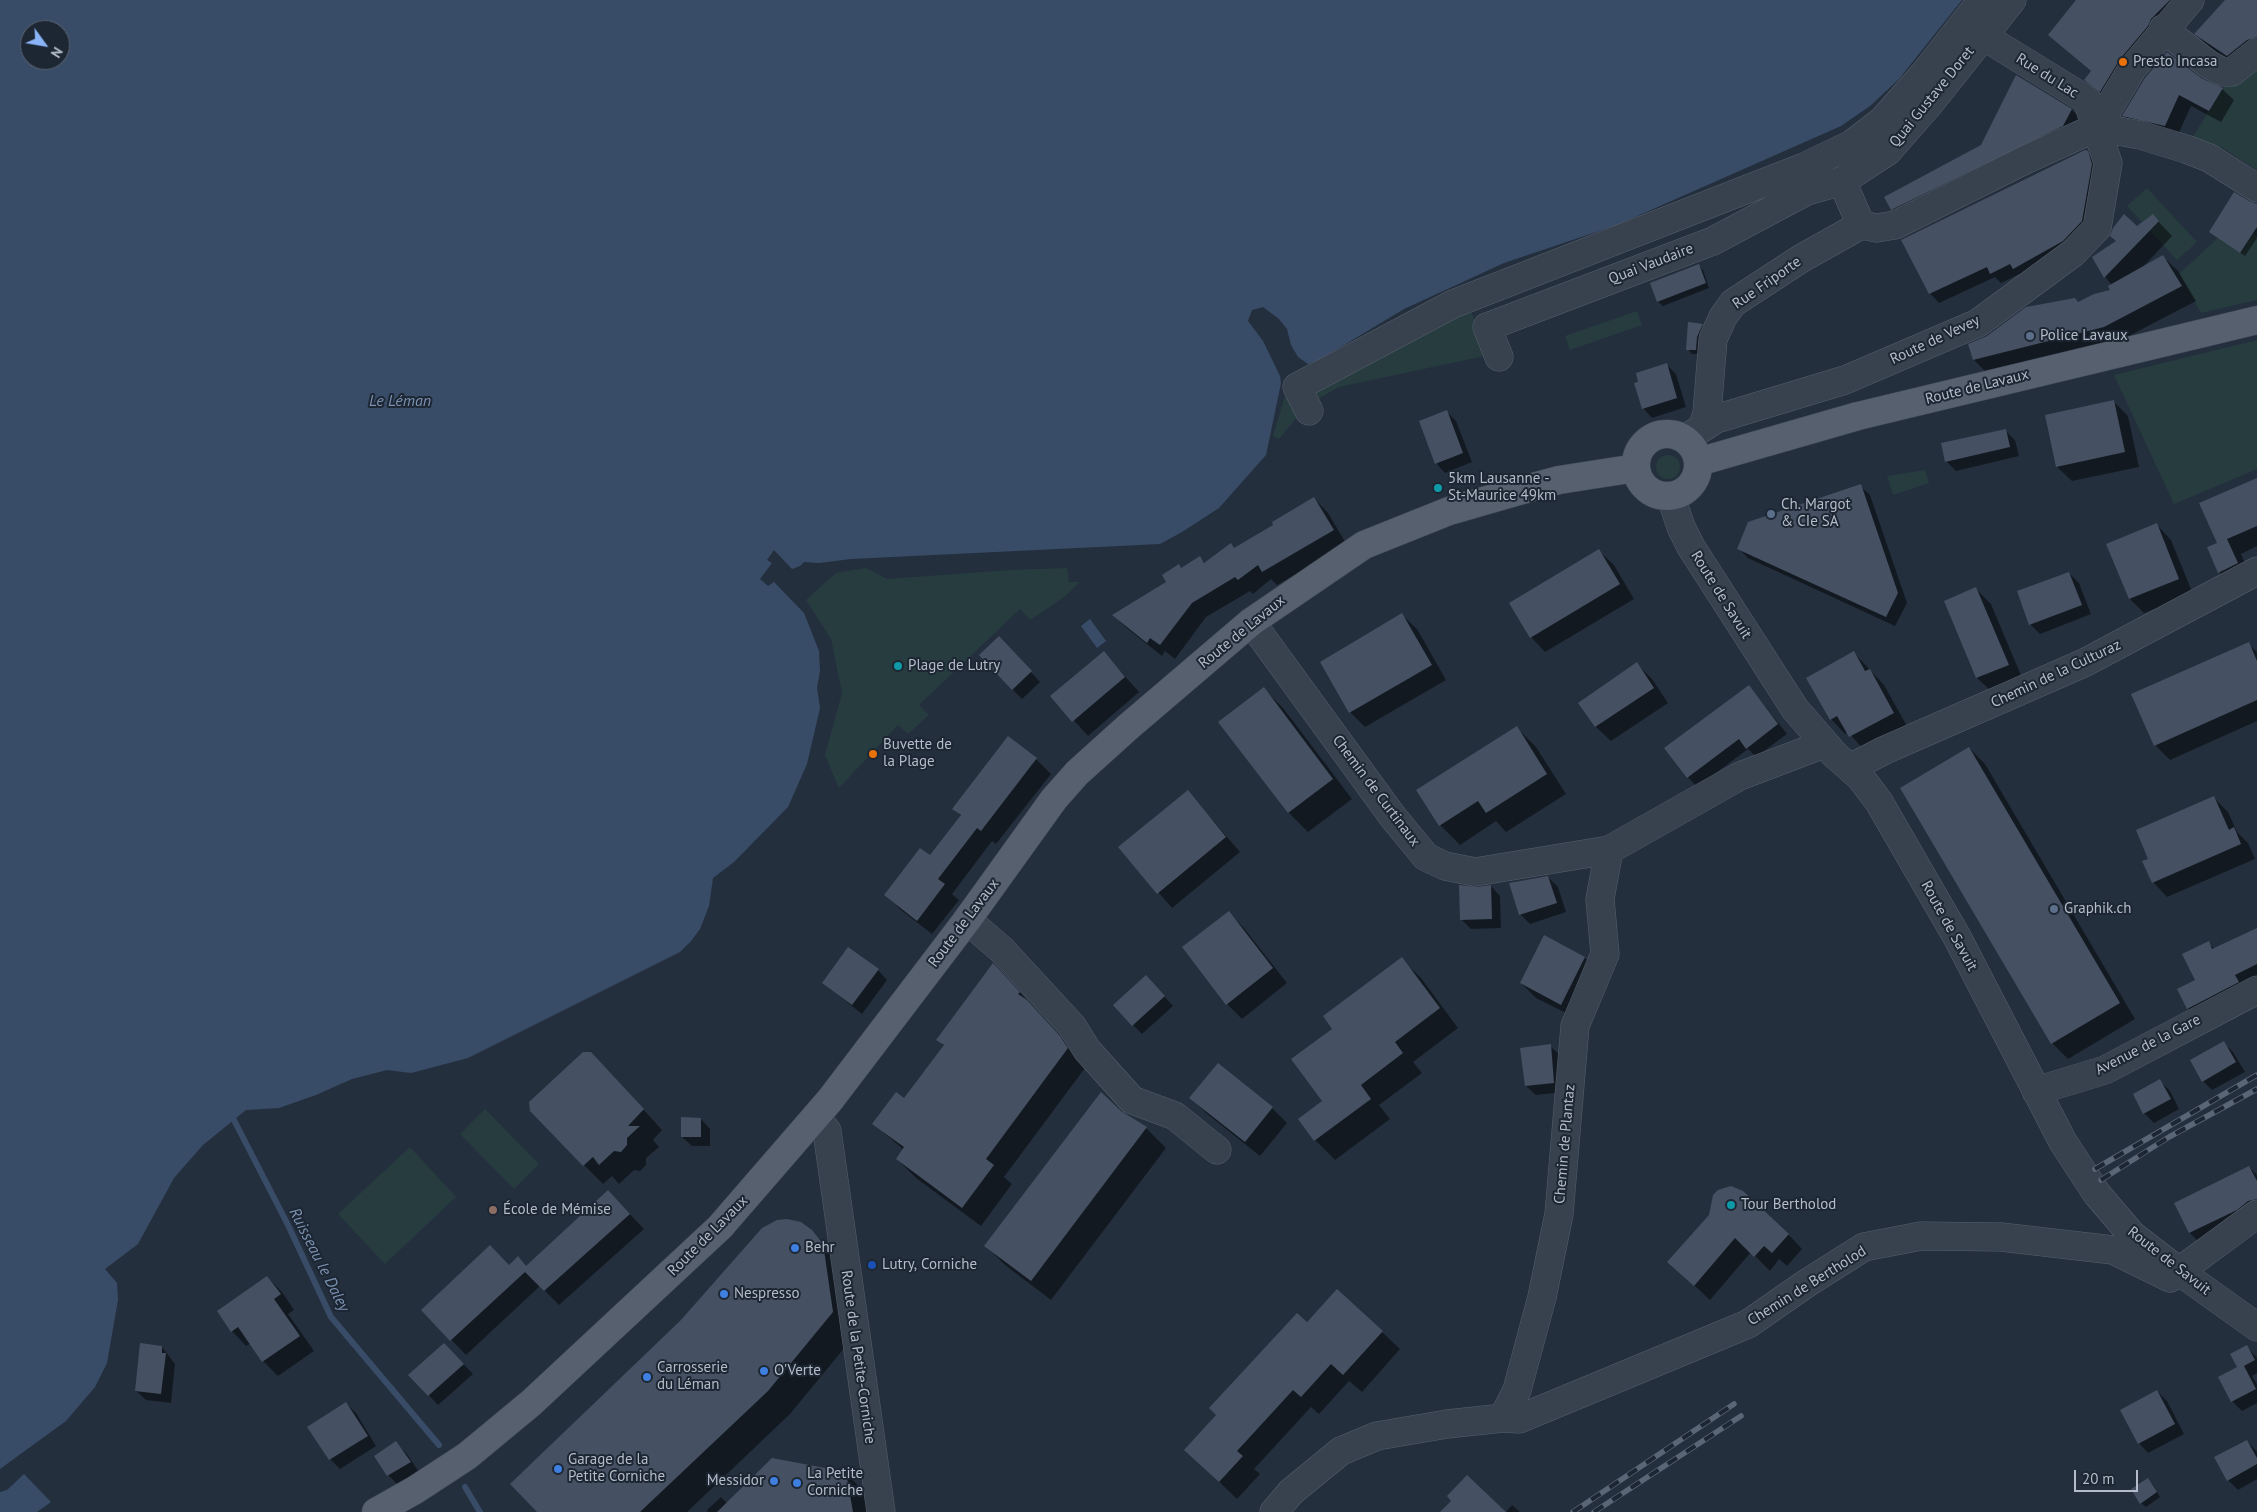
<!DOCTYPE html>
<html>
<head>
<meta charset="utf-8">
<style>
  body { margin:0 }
  #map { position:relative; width:2257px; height:1512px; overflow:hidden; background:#242f3e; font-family:"PT Sans",sans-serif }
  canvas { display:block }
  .north { position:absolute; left:20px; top:20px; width:50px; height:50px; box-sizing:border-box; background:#1d2633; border:1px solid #59626f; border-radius:50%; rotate:122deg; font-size:14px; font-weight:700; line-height:20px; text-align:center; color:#b4bcc9 }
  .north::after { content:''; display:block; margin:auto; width:18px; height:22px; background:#8ab4f8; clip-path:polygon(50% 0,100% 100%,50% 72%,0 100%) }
  .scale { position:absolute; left:2074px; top:1470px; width:64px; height:22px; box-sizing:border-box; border:2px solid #b4bcc9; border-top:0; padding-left:6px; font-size:15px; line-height:18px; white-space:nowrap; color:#b4bcc9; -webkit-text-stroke:4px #1d2633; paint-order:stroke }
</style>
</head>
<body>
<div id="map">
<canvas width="2257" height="1512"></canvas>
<div class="north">N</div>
<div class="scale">20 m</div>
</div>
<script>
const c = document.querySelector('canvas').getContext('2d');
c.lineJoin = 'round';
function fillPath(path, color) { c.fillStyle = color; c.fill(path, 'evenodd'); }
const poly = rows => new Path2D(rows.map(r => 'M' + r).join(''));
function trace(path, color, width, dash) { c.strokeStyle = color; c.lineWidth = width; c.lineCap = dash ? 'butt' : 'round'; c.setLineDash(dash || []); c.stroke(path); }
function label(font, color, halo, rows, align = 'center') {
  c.font = font + ' "PT Sans",sans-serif'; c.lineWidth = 4; c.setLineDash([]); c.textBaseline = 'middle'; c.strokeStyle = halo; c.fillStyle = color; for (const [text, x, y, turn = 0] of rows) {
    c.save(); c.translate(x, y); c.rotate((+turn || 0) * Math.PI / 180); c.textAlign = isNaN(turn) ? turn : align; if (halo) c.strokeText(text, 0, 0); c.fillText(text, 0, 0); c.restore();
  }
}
const green = poly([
  [2257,59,2257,170,2224,149,2192,138,2227,82],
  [2147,188,2197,242,2177,260,2127,206],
  [2253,234,2257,236,2257,300,2201,313,2179,274,2218,238,2240,253],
  [1464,294,1489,355,1339,387,1306,406,1279,439,1273,436,1284,399,1290,388],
  [1637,311,1642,325,1570,350,1565,336],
  [2257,340,2257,469,2174,504,2114,375],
  '1656 467a12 12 0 1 1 24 0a12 12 0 1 1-24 0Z',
  [1925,470,1929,483,1893,495,1887,476],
  [866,568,887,579,1010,570,1067,568,1069,582,1080,582,1063,598,1030,620,1020,609,919,705,929,715,908,734,898,725,839,788,825,755,842,693,831,639,806,600,836,573],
  [485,1109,539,1164,514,1189,460,1134],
  [410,1147,456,1197,385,1264,338,1214]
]);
const water = poly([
  [0,0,1962,0,1899,79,1870,106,1841,126,1617,225,1504,263,1404,309,1319,360,1308,364,1298,357,1291,345,1287,329,1279,319,1263,307,1252,310,1248,321,1263,341,1280,376,1281,383,1266,455,1219,508,1182,532,1160,544,851,559,819,563,804,562,800,566,792,569,774,550,767,560,772,563,760,579,768,586,774,582,804,613,819,651,820,671,817,688,820,708,807,764,788,807,734,862,713,878,709,906,700,929,691,941,680,952,468,1058,411,1073,387,1070,352,1079,316,1095,279,1108,246,1110,203,1145,174,1178,138,1244,105,1269,117,1283,118,1300,107,1363,95,1387,66,1421,0,1469],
  [30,30,60,30,60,60,30,60],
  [1090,619,1106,641,1097,648,1081,626],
  [24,1474,51,1502,37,1512,0,1512,0,1492,7,1490]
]);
const shadow = poly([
  [2095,0,2190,0,2111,102,2086,80,2092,72,2049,35],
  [2226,0,2257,0,2257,44,2238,67,2207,45,2196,34],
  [2016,76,2072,110,2083,121,1903,220,1892,209,1982,146],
  [2200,79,2222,89,2234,100,2221,122,2191,106,2177,137,2135,127,2124,116],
  [2085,151,2096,162,2091,230,2023,278,2019,274,2001,283,1995,277,1939,303,1930,293,1903,240],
  [2257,206,2257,238,2245,256,2210,232],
  [2153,216,2172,236,2142,268,2163,257,2178,271,2196,301,2119,341,1989,375,1974,360,1970,345,2112,291,2112,285,2105,277,2137,228],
  [1698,266,1703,270,1709,288,1663,306,1658,302,1651,284],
  [1702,325,1707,329,1701,354,1692,354,1688,349],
  [1667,365,1676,374,1686,407,1652,418,1643,408],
  [2113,401,2128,416,2139,467,2072,481,2057,467],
  [1447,412,1456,421,1472,462,1445,473,1436,463],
  [2005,430,2015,440,2019,456,1956,471,1946,461],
  [2257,479,2257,546,2241,554,2252,578,2234,586,2219,572,2219,543],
  [1860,486,1870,495,1907,603,1895,626,1748,558,1738,548],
  [1314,498,1328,513,1347,545,1277,585,1271,579,1253,594,1250,591,1206,617,1175,659,1165,651,1162,656,1128,629,1114,616,1167,583,1179,566,1182,569,1200,558,1206,564,1235,549,1275,526],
  [2157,525,2171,540,2193,594,2144,613,2130,599],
  [1599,551,1614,565,1634,599,1545,652,1531,637],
  [2069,573,2079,583,2091,614,2040,634,2030,624],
  [1976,589,1991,604,2023,680,1992,692,1977,678,1945,602],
  [1402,615,1417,629,1446,680,1365,727,1350,712],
  [2248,644,2257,652,2257,721,2170,760,2155,745],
  [1008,647,1040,682,1022,699,1012,689],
  [1104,653,1139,692,1088,736,1052,696],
  [1854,653,1884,685,1908,728,1865,751,1848,732,1845,734,1831,719],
  [1637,664,1652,679,1668,703,1611,741,1596,727,1580,703],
  [1749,686,1787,734,1756,757,1748,749,1697,787,1688,777],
  [1264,689,1283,708,1352,799,1308,832,1288,812],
  [1517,728,1536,747,1566,794,1506,832,1496,821,1460,845,1440,825],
  [1969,748,1985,764,2135,1019,2068,1059,2052,1043],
  [1036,759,1051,774,996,844,992,841,952,894,959,900,932,934,901,910,886,895,930,857,962,817,954,809],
  [1188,792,1240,852,1172,908,1120,848],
  [2214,798,2228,812,2237,832,2248,843,2255,859,2167,897,2153,882,2150,859],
  [1548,877,1558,887,1566,912,1530,924,1520,914],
  [1491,886,1500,896,1501,928,1471,929,1461,919],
  [1229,913,1243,927,1287,983,1242,1019,1227,1004],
  [2257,929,2257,986,2202,1023,2188,1009,2208,943,2215,949],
  [1545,937,1585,958,1599,972,1576,1018,1536,998,1521,983],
  [1401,959,1421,978,1458,1028,1413,1062,1422,1073,1379,1105,1390,1119,1335,1160,1315,1140,1300,1119,1324,1101,1334,1029],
  [878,970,887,980,862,1014,823,983],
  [1011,983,1078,1056,1085,1068,1004,1177,1012,1184,981,1226,916,1178,897,1159,904,1150,874,1124,905,1100,944,1046,938,1040],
  [1156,987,1173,1006,1142,1034,1133,1025],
  [2224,1043,2233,1052,2245,1072,2212,1090,2203,1081],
  [1550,1046,1560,1055,1563,1092,1536,1095,1526,1086],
  [611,1074,662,1130,653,1140,659,1147,646,1158,646,1165,640,1171,634,1170,619,1184,612,1176,603,1184,584,1165],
  [2160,1081,2170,1091,2179,1109,2154,1123,2144,1113],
  [1191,1098,1272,1108,1287,1123,1260,1156,1206,1113],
  [1120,1112,1146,1128,1166,1148,1051,1300,1005,1265,986,1246],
  [701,1119,710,1129,710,1146,692,1146,682,1137],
  [2249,1167,2257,1175,2257,1211,2199,1242,2190,1233,2175,1204],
  [622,1206,644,1229,559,1305,540,1286,466,1355,423,1310,509,1266,527,1267],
  [1710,1216,1788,1234,1802,1249,1787,1266,1779,1259,1770,1271,1751,1252,1710,1300,1669,1262],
  [812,1231,835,1254,855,1335,790,1414,687,1512,539,1512,682,1321],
  [267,1277,282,1292,294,1310,288,1314,314,1351,278,1376,263,1361,251,1343,246,1346,232,1331],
  [1337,1290,1400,1349,1362,1392,1349,1381,1319,1414,1311,1407,1254,1469,1260,1474,1237,1499,1186,1450],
  [2246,1346,2257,1358,2257,1373,2252,1376,2257,1384,2257,1403,2242,1411,2232,1401,2220,1378,2239,1368],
  [162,1347,175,1364,171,1403,146,1400,136,1391],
  [454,1354,473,1374,438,1405,410,1375],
  [2157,1391,2167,1401,2184,1434,2148,1453,2139,1443],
  [346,1403,356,1413,376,1446,340,1469,330,1459,308,1427],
  [2247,1441,2257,1452,2257,1479,2238,1490,2228,1480],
  [396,1443,406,1453,419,1472,398,1485,388,1475],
  [846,1473,868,1496,871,1512,708,1512,707,1510,721,1497,727,1503],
  [2152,1484,2160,1497,2146,1507,2141,1503],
  [1512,1505,1520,1512,1506,1512]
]);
const stream = poly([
  [234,1120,288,1225,331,1317,439,1445],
  [465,1487,480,1512]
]);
const building = poly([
  [2076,0,2170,0,2151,19,2148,26,2120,59,2100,92,2084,80,2091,71,2048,35],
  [2225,0,2257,0,2257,37,2247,40,2227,56,2194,34],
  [2167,52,2201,78,2223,88,2209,111,2179,95,2165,126,2122,116,2145,78],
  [2016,75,2072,109,2063,126,1891,210,1884,197,1981,145],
  [2085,150,2088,151,2092,164,2082,221,2063,241,2013,269,2010,264,1990,274,1987,267,1929,294,1901,240],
  [2234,192,2249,201,2257,204,2257,227,2240,253,2209,232],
  [2124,214,2137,226,2153,214,2159,221,2104,278,2092,257,2116,241,2110,236,2113,228],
  [2163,255,2182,286,2104,327,1973,360,1968,344,1987,336,2026,307,2075,298,2078,302,2094,294,2110,290,2108,286],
  [1699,264,1706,283,1657,302,1650,283],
  [1688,322,1703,324,1697,337,1696,350,1686,350],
  [1667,363,1677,398,1642,409,1634,383,1638,382,1636,373],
  [2114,400,2125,452,2056,467,2045,415],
  [1447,410,1463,453,1435,464,1419,421],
  [2006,429,2010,447,1945,462,1941,443],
  [2257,478,2257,526,2227,539,2238,563,2218,573,2207,547,2217,543,2199,503],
  [1861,484,1898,593,1886,617,1737,549,1748,522],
  [1314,497,1334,530,1262,572,1258,565,1238,580,1235,577,1192,603,1160,645,1150,638,1147,643,1112,615,1166,582,1162,575,1179,564,1181,568,1200,556,1204,563,1231,543,1234,548,1273,525,1272,522],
  [2157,523,2179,579,2129,599,2106,544],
  [1599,549,1620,584,1530,638,1509,603],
  [2069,572,2082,605,2029,625,2017,591],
  [1976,587,2009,665,1976,678,1944,601],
  [1402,613,1432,665,1349,713,1320,662],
  [999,636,1032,671,1012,690,979,655],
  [2249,642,2257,661,2257,700,2154,746,2131,694],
  [1104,651,1125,677,1072,722,1050,696],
  [1854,651,1865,671,1870,669,1894,713,1849,737,1837,716,1830,720,1806,678],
  [1637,662,1654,688,1595,727,1578,703],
  [1749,685,1778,724,1746,749,1739,739,1687,778,1664,748],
  [1264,687,1333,779,1288,813,1218,722],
  [1517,726,1547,774,1486,813,1478,801,1439,826,1416,790],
  [1008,736,1037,758,981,831,977,828,938,879,945,884,917,921,884,895,920,848,930,855,961,815,952,809],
  [1969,747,2120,1003,2051,1044,1900,788],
  [1188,790,1226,837,1157,894,1118,847],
  [2214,796,2229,830,2234,827,2241,844,2152,883,2142,861,2148,859,2136,830],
  [1548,876,1557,903,1519,915,1509,883],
  [1459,885,1477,887,1491,885,1492,919,1460,920],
  [1229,911,1273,968,1226,1005,1182,947],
  [2257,928,2257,964,2235,975,2239,982,2187,1009,2177,989,2195,980,2182,954,2209,941,2212,949],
  [1544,935,1585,957,1561,1005,1520,983],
  [848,947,879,969,852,1005,822,983],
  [1402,957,1440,1008,1395,1042,1403,1053,1361,1085,1371,1099,1314,1141,1298,1119,1322,1101,1291,1059,1332,1029,1323,1016],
  [993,963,1020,992,1018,994,1027,1000,1060,1036,1068,1048,986,1159,994,1165,962,1208,896,1159,904,1147,872,1124,896,1092,904,1098,944,1045,936,1040],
  [1146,975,1165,996,1132,1026,1113,1005],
  [2224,1041,2236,1062,2202,1082,2190,1060],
  [1551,1044,1554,1083,1525,1086,1520,1048],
  [583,1052,591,1052,644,1109,628,1126,640,1126,627,1138,627,1145,621,1152,614,1151,599,1165,593,1157,583,1166,530,1111,529,1102],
  [1218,1063,1273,1107,1245,1142,1189,1098],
  [2160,1079,2171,1099,2143,1114,2133,1094],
  [1101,1092,1121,1111,1147,1127,1031,1281,984,1246],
  [681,1117,701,1118,701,1137,681,1137],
  [2249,1166,2257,1181,2257,1199,2248,1201,2237,1210,2189,1233,2174,1203],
  [1731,1186,1743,1191,1789,1234,1772,1253,1764,1246,1754,1257,1735,1238,1694,1286,1667,1262,1709,1215,1713,1195,1718,1190],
  [608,1190,630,1214,544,1291,525,1272,450,1341,421,1310,490,1245,509,1265,518,1256,526,1266],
  [787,1219,801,1222,812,1230,821,1241,824,1250,833,1312,768,1391,640,1512,537,1512,510,1484,681,1320,762,1228,777,1220],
  [267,1276,281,1294,274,1299,300,1336,262,1362,238,1327,231,1332,217,1311],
  [1337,1289,1383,1331,1343,1375,1331,1364,1301,1397,1293,1390,1237,1451,1243,1456,1219,1482,1184,1450,1216,1415,1209,1408,1297,1313,1307,1322],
  [140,1343,162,1346,162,1353,166,1353,161,1394,135,1391],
  [444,1343,464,1364,428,1396,408,1375],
  [2247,1345,2255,1360,2244,1366,2256,1389,2231,1402,2218,1377,2237,1367,2230,1354],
  [2157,1390,2175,1424,2138,1444,2120,1410],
  [346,1402,368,1436,329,1460,307,1427],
  [2247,1440,2257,1458,2257,1464,2227,1481,2214,1457],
  [396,1441,411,1462,387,1476,374,1456],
  [772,1458,846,1472,853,1512,717,1512],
  [1467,1475,1506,1512,1440,1512,1451,1501,1447,1496],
  [2148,1478,2157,1492,2140,1504,2131,1489]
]);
const minor = poly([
  [2163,29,2208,64,2223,72,2232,72,2257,52],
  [2097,127,2140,135,2186,149,2209,158,2257,188],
  [2097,127,2132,69,2190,0],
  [1842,181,1861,225],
  [1499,357,1487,327,1713,241,1807,191,1842,181,1888,151,1930,103,2012,0],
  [1309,411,1297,387,1453,304,1804,167,1852,144,1883,120,1924,74,1982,0],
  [1702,428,1707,413,1713,339,1723,317,1733,303,1802,258,1861,225,1877,228,1895,225,2025,160,2097,127],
  [1685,439,1716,419,1845,380,1978,323,2073,253,2097,228,2108,163,2087,100,1983,36],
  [1671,497,1681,527,1691,547,1795,709,1834,754,1861,778,1879,802,1957,937,2063,1142,2097,1194,2132,1235,2180,1272,2257,1327],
  [1251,622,1393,817,1426,857,1445,866,1475,872,1609,850],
  [1850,768,1885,750,2084,663,2257,571],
  [967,920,1002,950,1072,1026,1087,1050,1132,1100,1175,1116,1217,1150],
  [2036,1091,2105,1070,2257,990],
  [816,1117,827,1131,881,1512],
  [1503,1418,1519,1419,1748,1324,1807,1283,1864,1247,1921,1236,2001,1237,2113,1250,2170,1278,2257,1214],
  [1274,1512,1291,1492,1341,1451,1377,1436,1447,1424,1503,1418,1517,1390,1542,1297,1559,1214,1575,1026,1605,954,1600,899,1609,850,1740,776,1824,744]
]);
const major = poly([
  '1636 465a31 31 0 1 1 62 0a31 31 0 1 1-62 0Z',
  [1698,462,1858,416,2257,320],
  [376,1512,415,1490,467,1456,531,1403,720,1227,830,1100,967,920,1054,799,1077,773,1128,727,1251,622,1364,545,1449,511,1515,492,1559,480,1636,468]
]);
const rail = poly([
  [2095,1169,2257,1075],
  [2101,1180,2169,1137,2257,1089],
  [1573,1512,1734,1404],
  [1594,1512,1741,1416]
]);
const markers = [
  [2123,62,5,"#e8710a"],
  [2030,336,5,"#5c6f8a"],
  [1438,488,5,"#0f9aa8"],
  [1771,514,5,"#5c6f8a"],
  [898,666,5,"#0f9aa8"],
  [873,754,5,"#e8710a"],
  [2054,909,5,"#5c6f8a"],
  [1731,1205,5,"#0f9aa8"],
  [493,1210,5,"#8d6e63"],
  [795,1248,5,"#3f7fe0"],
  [872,1265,5,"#1a4fb4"],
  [724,1294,5,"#3f7fe0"],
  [764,1371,5,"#3f7fe0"],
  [647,1377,5,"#3f7fe0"],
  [558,1469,5,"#3f7fe0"],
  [774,1481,5,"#3f7fe0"],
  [797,1483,5,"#3f7fe0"]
];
const poiNames = [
  ["Presto Incasa",2133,62],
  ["Police Lavaux",2040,336],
  ["5km Lausanne -",1448,479],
  ["St-Maurice 49km",1448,496],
  ["Ch. Margot",1781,505],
  ["& CIe SA",1781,522],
  ["Plage de Lutry",908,666],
  ["Buvette de",883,745],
  ["la Plage",883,762],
  ["Graphik.ch",2064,909],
  ["Tour Bertholod",1741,1205],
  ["École de Mémise",503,1210],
  ["Behr",805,1248],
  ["Lutry, Corniche",882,1265],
  ["Nespresso",734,1294],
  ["Carrosserie",657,1368],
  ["du Léman",657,1385],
  ["O'Verte",774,1371],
  ["Garage de la",568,1460],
  ["Petite Corniche",568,1477],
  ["La Petite",807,1474],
  ["Corniche",807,1491],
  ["Messidor",764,1481,"right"]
];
const streetNames = [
  ["Rue du Lac",2047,76,32],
  ["Quai Gustave Doret",1932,97,-51],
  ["Quai Vaudaire",1651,264,-21],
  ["Rue Friporte",1767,283,-35],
  ["Route de Vevey",1935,340,-25],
  ["Route de Lavaux",1977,387,-14],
  ["Route de Savuit",1721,595,58],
  ["Route de Lavaux",1242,632,-39],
  ["Chemin de la Culturaz",2056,674,-25],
  ["Chemin de Curtinaux",1376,791,53],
  ["Route de Lavaux",964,923,-53],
  ["Route de Savuit",1949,926,61],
  ["Avenue de la Gare",2148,1045,-27],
  ["Chemin de Plantaz",1565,1144,-85],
  ["Route de Lavaux",708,1236,-45],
  ["Route de Savuit",2169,1261,38],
  ["Chemin de Bertholod",1807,1286,-32],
  ["Route de la Petite-Corniche",858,1357,82]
];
const waterNames = [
  ["Le Léman",400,401],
  ["Ruisseau le Daley",319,1260,63]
];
fillPath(green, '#263c3f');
fillPath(water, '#394c67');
fillPath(shadow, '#0007');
trace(stream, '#394c67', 6);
fillPath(building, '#455162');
trace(minor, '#565f6c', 29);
trace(major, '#414a57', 29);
trace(minor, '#38414e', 28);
trace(major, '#56606e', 28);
trace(rail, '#5a6575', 5.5);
trace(rail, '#1d2633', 4, [11]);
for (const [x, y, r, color] of markers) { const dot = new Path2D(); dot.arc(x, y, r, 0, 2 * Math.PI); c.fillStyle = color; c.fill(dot); trace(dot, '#1d2633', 2); }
label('15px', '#b4bcc9', '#1d2633', poiNames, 'left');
label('15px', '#b4bcc9', '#1d2633', streetNames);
label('italic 16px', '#7c92b1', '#1d2633', waterNames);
</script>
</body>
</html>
